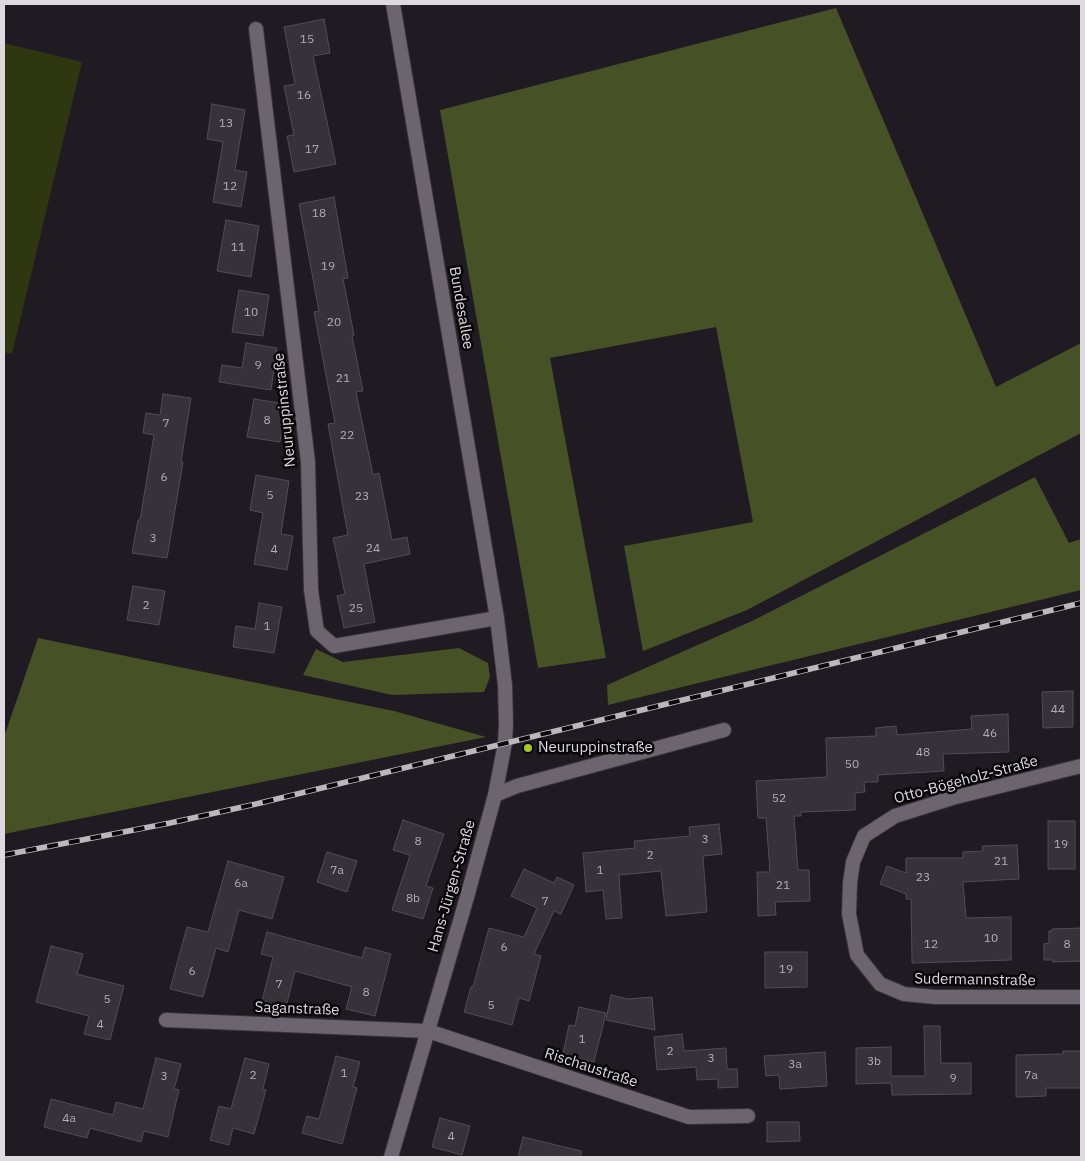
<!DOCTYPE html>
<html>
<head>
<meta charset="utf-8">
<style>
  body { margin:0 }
  #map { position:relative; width:1085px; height:1161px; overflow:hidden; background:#201a22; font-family:"IBM Plex Sans",sans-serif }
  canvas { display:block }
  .frame { position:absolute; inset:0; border:5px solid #ddd9df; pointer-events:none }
</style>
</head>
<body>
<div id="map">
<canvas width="1085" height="1161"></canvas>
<div class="frame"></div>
</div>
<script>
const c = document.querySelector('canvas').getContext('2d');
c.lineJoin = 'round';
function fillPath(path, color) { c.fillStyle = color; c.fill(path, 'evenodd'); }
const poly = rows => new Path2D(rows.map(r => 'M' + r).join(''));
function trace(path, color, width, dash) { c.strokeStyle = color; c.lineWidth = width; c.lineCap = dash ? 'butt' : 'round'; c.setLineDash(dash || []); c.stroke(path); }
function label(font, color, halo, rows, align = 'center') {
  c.font = font + ' "IBM Plex Sans",sans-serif'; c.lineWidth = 5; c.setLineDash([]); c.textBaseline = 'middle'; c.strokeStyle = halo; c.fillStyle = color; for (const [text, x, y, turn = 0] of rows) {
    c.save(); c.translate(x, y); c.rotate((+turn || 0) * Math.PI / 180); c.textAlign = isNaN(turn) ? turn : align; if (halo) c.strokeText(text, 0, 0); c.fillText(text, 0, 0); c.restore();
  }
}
const green = poly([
  [4,43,82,62,12,354,4,352]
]);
const forest = poly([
  [836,8,996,387,1081,343,1081,433,747,610,643,651,624,546,753,522,716,327,550,358,606,658,538,668,440,110],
  [1035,477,1069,543,1081,539,1081,590,608,705,607,685,752,621],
  [38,638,394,711,486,737,4,834,4,737],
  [459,648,488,663,490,677,484,692,392,695,303,675,316,649,343,662]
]);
const building = poly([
  [324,19,330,53,313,56,336,164,294,172,287,136,294,135,284,86,295,84,284,27,324,19],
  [212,104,245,110,235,170,247,172,241,207,213,202,223,142,207,139,212,104],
  [334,197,348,278,343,279,354,335,352,336,363,391,356,392,373,475,379,473,392,540,407,537,410,554,364,564,375,622,344,628,337,596,345,594,333,538,348,535,328,424,335,423,314,312,319,311,299,204,334,197],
  [226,220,259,226,251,277,217,271,226,220],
  [239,290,269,295,263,336,232,332,239,290],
  [246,343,277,348,271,390,219,382,222,365,242,368,246,343],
  [163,394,191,398,181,462,183,462,167,558,132,553,138,520,140,520,154,435,143,433,146,413,160,415,163,394],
  [254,399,286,404,280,442,247,437,254,399],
  [256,475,289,481,281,534,293,536,287,570,254,564,263,513,250,510,256,475],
  [133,586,165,591,159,625,127,620,133,586],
  [259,603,282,607,274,653,233,647,236,626,255,629,259,603],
  [1073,691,1073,727,1043,728,1042,692,1073,691],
  [1008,714,1009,752,943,754,944,771,878,775,878,782,864,782,865,792,855,793,855,810,801,812,801,816,794,816,798,870,809,870,810,901,775,902,776,915,758,916,757,872,770,872,766,818,758,818,756,781,827,777,826,738,876,736,876,728,896,726,897,735,972,729,971,716,1008,714],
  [403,820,444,834,426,886,433,888,423,919,392,910,410,855,393,850,403,820],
  [1048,821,1075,821,1075,869,1048,869,1048,821],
  [719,824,722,854,703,856,707,912,666,916,661,871,619,875,622,918,606,919,603,890,586,892,583,853,635,848,634,841,690,836,689,827,719,824],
  [1017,845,1019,879,963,882,966,918,1011,917,1011,960,912,963,911,899,906,899,906,894,880,884,887,866,906,873,906,858,963,858,963,852,983,851,982,846,1017,845],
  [327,852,357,861,347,892,317,882,327,852],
  [228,861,284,877,272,919,239,910,228,952,216,948,203,997,170,989,187,927,208,932,228,861],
  [524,869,554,883,557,877,574,885,561,914,554,911,534,954,541,956,529,1001,519,998,512,1025,464,1012,471,987,473,987,489,928,524,937,537,908,511,896,524,869],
  [1081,928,1081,961,1053,962,1053,960,1044,960,1044,944,1049,943,1049,931,1052,931,1052,929,1081,928],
  [267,932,362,958,365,947,391,954,375,1016,346,1009,352,987,295,971,286,1007,262,1001,273,957,261,954,267,932],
  [51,946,83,954,77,974,124,986,110,1040,84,1034,89,1016,36,1002,51,946],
  [765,952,807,952,807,987,765,988,765,952],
  [611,995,628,999,652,997,655,1030,606,1020,611,995],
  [579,1007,606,1013,594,1062,563,1054,569,1025,575,1026,579,1007],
  [924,1026,940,1026,941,1063,971,1063,971,1094,892,1095,891,1083,856,1084,856,1048,891,1047,891,1076,925,1076,924,1026],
  [682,1034,684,1051,726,1048,727,1069,737,1069,738,1087,718,1088,718,1079,697,1080,696,1067,657,1070,654,1037,682,1034],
  [1063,1051,1081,1051,1081,1088,1046,1088,1046,1096,1016,1097,1016,1055,1063,1054,1063,1051],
  [825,1052,827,1086,780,1089,779,1075,766,1076,764,1056,825,1052],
  [336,1056,360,1062,353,1087,357,1088,342,1144,302,1133,307,1116,319,1119,336,1056],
  [156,1058,181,1064,174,1089,179,1090,168,1137,144,1131,141,1142,90,1128,87,1138,44,1127,51,1099,113,1115,116,1102,143,1109,156,1058],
  [245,1058,269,1064,263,1089,266,1090,254,1134,233,1128,229,1145,210,1140,219,1106,231,1109,245,1058],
  [440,1118,470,1126,462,1155,432,1147,440,1118],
  [767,1122,799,1122,800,1141,767,1142,767,1122],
  [523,1137,581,1151,581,1157,518,1157,523,1137]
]);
const minor = poly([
  [256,29,308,462,311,590,317,631,334,646,497,618],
  [1081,766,952,798,895,816,864,836,853,862,850,883,849,914,857,955,880,984,904,994,935,997,1081,997],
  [495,795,517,786,724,730],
  [166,1020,428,1031,689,1117,748,1116]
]);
const secondary = poly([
  [391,1157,467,897,495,795,505,743,506,724,505,685,497,618,393,4]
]);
const rail = poly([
  [4,855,170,823,256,804,1081,603]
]);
const markers = [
  [528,748,5,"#a6c821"]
];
const numberNames = [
  ["15",307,40],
  ["16",304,96],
  ["13",226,124],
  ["17",312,150],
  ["12",230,187],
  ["18",319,214],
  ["11",238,248],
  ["19",328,267],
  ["10",251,313],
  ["20",334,323],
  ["9",258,366],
  ["21",343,379],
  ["8",267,421],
  ["7",166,424],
  ["22",347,436],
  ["6",164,478],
  ["5",270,496],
  ["23",362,497],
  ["3",153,539],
  ["24",373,549],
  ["4",274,550],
  ["2",146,606],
  ["25",356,609],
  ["1",267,627],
  ["44",1058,710],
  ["46",990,734],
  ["48",923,753],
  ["50",852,765],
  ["52",779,799],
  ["3",705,840],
  ["8",418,842],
  ["19",1061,845],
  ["2",650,856],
  ["21",1001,862],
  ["7a",337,871],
  ["1",600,871],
  ["23",923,878],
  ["6a",241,884],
  ["21",783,886],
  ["8b",413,899],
  ["7",545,902],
  ["10",991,939],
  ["12",931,945],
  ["8",1067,945],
  ["6",504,948],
  ["19",786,970],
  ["6",192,972],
  ["7",279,985],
  ["8",366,993],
  ["5",107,1000],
  ["5",491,1006],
  ["4",100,1025],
  ["1",582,1040],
  ["2",670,1052],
  ["3",711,1059],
  ["3b",874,1062],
  ["3a",795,1065],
  ["1",344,1074],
  ["2",253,1076],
  ["7a",1031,1076],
  ["3",164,1077],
  ["9",953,1079],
  ["4a",69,1119],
  ["4",451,1137]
];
const streetNames = [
  ["Bundesallee",461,308,80],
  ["Neuruppinstraße",285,410,-96],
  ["Otto-Bögeholz-Straße",966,780,-15],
  ["Hans-Jürgen-Straße",452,886,-74],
  ["Sudermannstraße",975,980,1],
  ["Saganstraße",297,1009,2],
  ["Rischaustraße",591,1068,18]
];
const poiNames = [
  ["Neuruppinstraße",538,748]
];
fillPath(green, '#2e3710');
fillPath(forest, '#465225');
fillPath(building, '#373139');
trace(building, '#534c55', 1);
trace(minor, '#38343a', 16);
trace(secondary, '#38343a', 16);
trace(minor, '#6c646e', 14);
trace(secondary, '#6c646e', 14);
trace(rail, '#bbb7bd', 5.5);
trace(rail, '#080609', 4, [11]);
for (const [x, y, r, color] of markers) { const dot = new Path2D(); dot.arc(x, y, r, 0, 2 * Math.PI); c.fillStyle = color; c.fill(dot); trace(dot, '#080609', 2); }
label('12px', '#b4afb6', null, numberNames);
label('15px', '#ddd9df', '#080609', streetNames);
label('15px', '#ddd9df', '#080609', poiNames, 'left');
</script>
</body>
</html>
